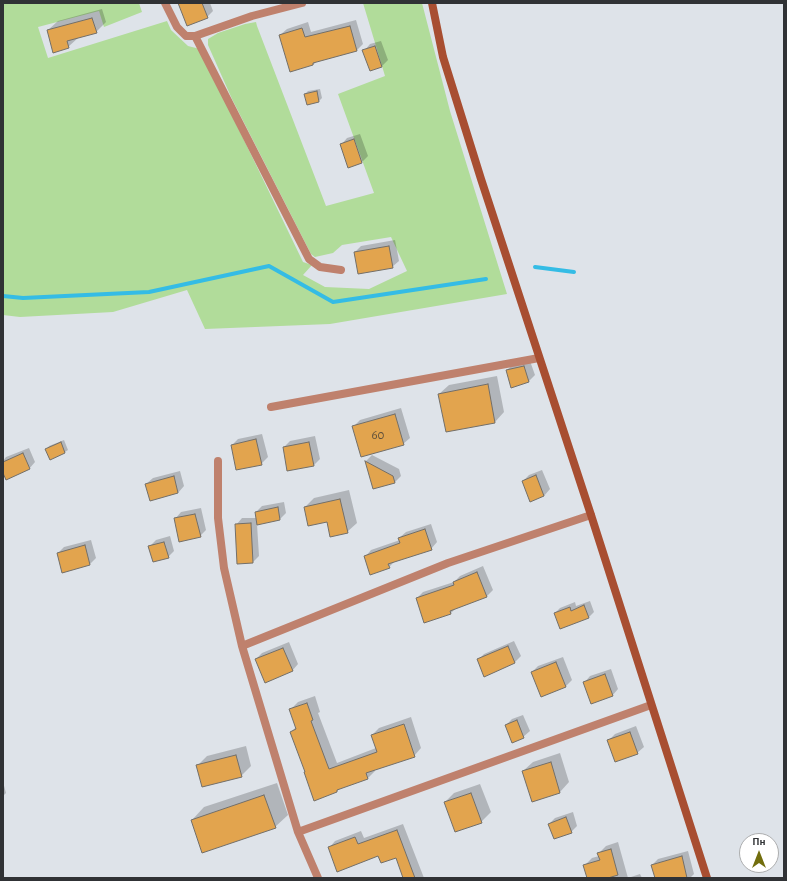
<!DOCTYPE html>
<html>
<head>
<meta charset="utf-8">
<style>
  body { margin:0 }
  #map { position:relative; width:787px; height:881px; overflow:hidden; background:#dee3e9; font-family:"Alegreya Sans",sans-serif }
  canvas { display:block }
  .frame { position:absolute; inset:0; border:4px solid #303235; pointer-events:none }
  .north { position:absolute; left:739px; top:833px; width:40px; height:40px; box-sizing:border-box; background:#fff; border:1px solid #acadae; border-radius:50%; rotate:0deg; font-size:11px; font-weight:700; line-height:16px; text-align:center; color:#303235 }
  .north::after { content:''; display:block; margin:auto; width:14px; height:18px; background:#726e0d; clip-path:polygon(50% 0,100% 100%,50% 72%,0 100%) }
</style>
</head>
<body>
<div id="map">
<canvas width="787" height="881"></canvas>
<div class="frame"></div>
<div class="north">Пн</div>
</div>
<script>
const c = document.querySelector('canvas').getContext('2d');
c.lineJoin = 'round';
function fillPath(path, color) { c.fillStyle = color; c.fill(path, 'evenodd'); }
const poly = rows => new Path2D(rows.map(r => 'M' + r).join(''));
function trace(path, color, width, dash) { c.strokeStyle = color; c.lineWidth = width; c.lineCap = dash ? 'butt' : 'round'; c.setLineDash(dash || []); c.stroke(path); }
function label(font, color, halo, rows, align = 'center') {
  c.font = font + ' "Alegreya Sans",sans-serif'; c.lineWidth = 3; c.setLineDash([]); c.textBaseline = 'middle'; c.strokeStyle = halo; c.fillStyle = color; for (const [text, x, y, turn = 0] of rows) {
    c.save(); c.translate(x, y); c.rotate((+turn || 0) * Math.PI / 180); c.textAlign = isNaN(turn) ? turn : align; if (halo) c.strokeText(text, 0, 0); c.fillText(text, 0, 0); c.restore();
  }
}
const green = poly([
  [3,3,139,3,142,12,104,27,99,11,38,27,48,58,167,21,171,30,188,46,200,49,303,262,312,265,303,275,325,287,369,289,407,271,391,237,342,245,333,253,315,257,311,254,232,99,208,45,208,39,218,33,245,24,256,22,257,26,326,206,374,193,338,94,385,76,363,3,422,3,450,111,507,294,330,324,205,329,187,290,113,312,20,317,3,315]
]);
const shadow = poly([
  [179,3,210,3,213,11,207,17],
  [102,9,106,22,96,32,78,38,68,47,48,30,58,21],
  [356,20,363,44,356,51,317,61,313,65,280,35,287,29,308,22,311,32],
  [381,41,388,60,381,67,364,51,370,44],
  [320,89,322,98,319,101,307,104,305,94,308,91],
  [360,134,368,156,362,162,341,145,347,138],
  [395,240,399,261,392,267,355,252,361,246],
  [530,361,535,375,528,382,507,370,513,364],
  [497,376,504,412,495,422,446,431,439,394,449,385],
  [401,408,410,438,403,444,354,426,360,420],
  [262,434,268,457,261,464,232,445,238,439],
  [315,436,320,459,314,465,284,447,290,441],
  [64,440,68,450,65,452,50,458,47,449,49,446],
  [29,448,35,462,29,469,3,470,3,461,6,457],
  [372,455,399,469,401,476,395,482,374,488,366,461],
  [542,470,550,489,544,496,523,481,529,475],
  [180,471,184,486,178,493,146,484,153,478],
  [349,490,357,523,347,532,305,507,314,498],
  [284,502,286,513,280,519,257,524,259,556,253,562,236,525,242,518,257,518,256,512,262,506],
  [201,508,206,530,200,536,175,519,181,512],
  [431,524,437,542,431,549,395,561,389,567,365,557,371,550,400,540,399,538,406,532],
  [170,536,174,551,168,557,149,547,156,540],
  [91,540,96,558,90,564,58,553,64,547],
  [483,566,493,590,487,596,456,608,450,614,417,598,423,592,454,582,460,576],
  [590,601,594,612,589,617,561,628,555,613,560,608,575,602,576,606],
  [514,641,521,656,515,662,478,660,484,654],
  [289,642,298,664,292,671,256,659,262,653],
  [563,657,572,680,566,686,542,696,532,672,538,666],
  [611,669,618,689,612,696,584,683,590,676],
  [315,696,320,712,318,713,337,763,376,748,372,735,379,728,411,717,421,748,414,756,374,769,375,771,368,778,340,788,337,791,306,772,291,732,297,726,291,709,298,702],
  [523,715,530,731,523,737,506,725,512,719],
  [636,726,644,747,637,753,609,740,615,734],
  [246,746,251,766,241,776,197,766,207,756],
  [560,753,569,782,560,792,533,800,523,771,533,762],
  [3,782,6,793,3,796],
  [277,783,288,815,275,827,192,820,204,807],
  [480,784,491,812,481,822,445,802,454,793],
  [573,812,577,826,571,832,549,824,555,818],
  [403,824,424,878,404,878,396,857,329,848,335,841,361,831,364,838],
  [618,842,628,878,588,878,585,865,592,858,599,856,599,853,606,846],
  [688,851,694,874,690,878,656,878,652,865,658,859],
  [640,874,642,878,628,878]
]);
const stream = poly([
  [535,267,574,272],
  [3,296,23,298,149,292,269,266,333,302,486,279]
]);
const building = poly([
  [178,3,202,3,208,18,187,26,178,3],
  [92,18,97,33,67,41,69,48,53,53,47,30,92,18],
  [350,26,357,51,313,63,313,65,290,72,279,35,302,28,305,37,350,26],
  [375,46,382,67,370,71,362,50,375,46],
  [317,91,319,102,307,105,304,94,317,91],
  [354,139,362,163,348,168,340,144,354,139],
  [389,246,393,268,358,274,354,252,389,246],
  [524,366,529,382,511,388,506,370,524,366],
  [488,384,495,423,446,432,438,394,488,384],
  [395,414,404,445,361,457,352,426,395,414],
  [256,439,262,465,236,470,231,445,256,439],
  [61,442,65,453,50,460,45,449,61,442],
  [309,442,314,466,287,471,283,447,309,442],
  [23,453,30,469,6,480,3,473,3,462,23,453],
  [365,461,393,476,395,483,373,489,365,461],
  [536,475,544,496,530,502,522,481,536,475],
  [174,476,178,493,150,501,145,484,174,476],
  [340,499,348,533,330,537,327,522,308,526,304,507,340,499],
  [278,507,280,520,257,525,255,512,278,507],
  [195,514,201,537,179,542,174,518,195,514],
  [251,523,253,563,237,564,235,524,251,523],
  [425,529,432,550,388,564,390,568,370,575,364,556,400,543,398,538,425,529],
  [164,542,169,558,153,562,148,546,164,542],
  [85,545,90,565,62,573,57,553,85,545],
  [477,572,487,597,450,611,451,614,424,623,416,598,454,585,453,582,477,572],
  [584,605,589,618,560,629,554,613,570,607,571,611,584,605],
  [508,646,515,663,484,677,477,659,508,646],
  [283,648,293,671,265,683,255,659,283,648],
  [556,662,566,687,541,697,531,672,556,662],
  [605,674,613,696,591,704,583,682,605,674],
  [307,703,313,720,311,721,329,769,377,752,371,735,404,724,415,757,366,773,368,779,337,790,337,792,314,801,304,772,305,772,290,732,296,729,289,709,307,703],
  [517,720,524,738,512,743,505,725,517,720],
  [630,732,638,754,615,762,607,740,630,732],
  [236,755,242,777,202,787,196,765,236,755],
  [551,762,560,793,532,802,522,771,551,762],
  [471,793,482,823,455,832,444,802,471,793],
  [264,795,276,828,202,853,191,820,264,795],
  [566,817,572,833,554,839,548,824,566,817],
  [397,830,415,878,403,878,396,858,381,863,378,856,337,872,328,847,355,837,358,844,397,830],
  [611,849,618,875,608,878,587,878,583,865,600,860,597,853,611,849],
  [682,856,687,878,655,878,651,865,682,856]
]);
const lane = poly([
  [165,3,177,27,186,36,195,36],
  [302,3,252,16,195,36,309,259,320,267,341,270]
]);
const street = poly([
  [271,407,539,358],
  [218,461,218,518,224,568,242,646,298,832,318,878],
  [242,646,448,563,591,515],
  [298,832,651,705]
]);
const secondary = poly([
  [432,3,443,57,481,179,591,515,707,878]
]);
const numberNames = [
  ["60",378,435]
];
fillPath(green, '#b1dc9a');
fillPath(shadow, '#0003');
trace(stream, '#34bce5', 4);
fillPath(building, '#e2a44e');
trace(building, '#726e68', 1);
trace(lane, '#bf816d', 8);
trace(street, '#bf816d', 8);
trace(secondary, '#a84e31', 8);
label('13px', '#5c4e3b', null, numberNames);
</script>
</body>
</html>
